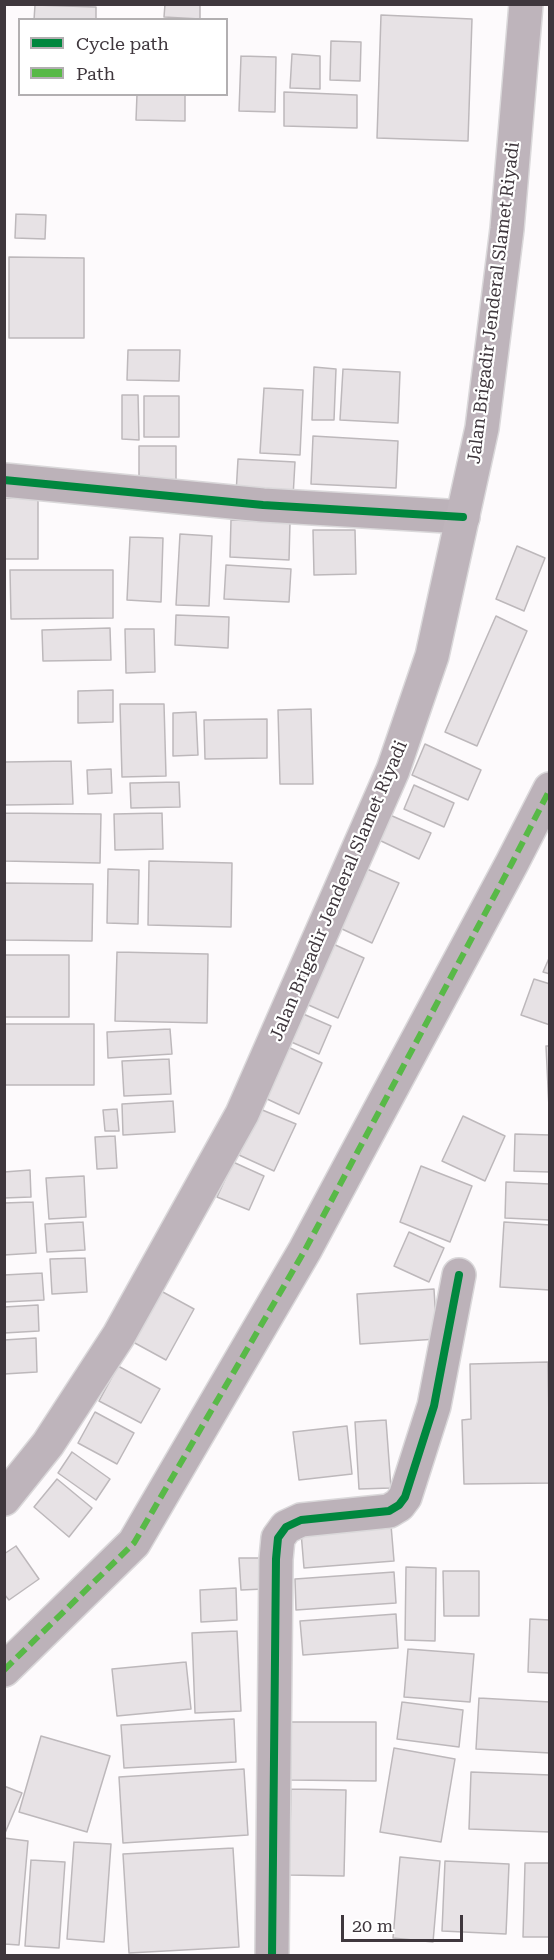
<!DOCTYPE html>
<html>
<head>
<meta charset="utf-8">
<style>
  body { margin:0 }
  #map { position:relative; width:554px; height:1960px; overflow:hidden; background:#fdfafc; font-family:"Roboto Serif",serif }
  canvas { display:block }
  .frame { position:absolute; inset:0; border:6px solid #3f373d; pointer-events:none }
  .legend { position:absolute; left:18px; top:18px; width:210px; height:78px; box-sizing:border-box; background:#fff; border:2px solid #b2afb1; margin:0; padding:8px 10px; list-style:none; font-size:18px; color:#3f373d }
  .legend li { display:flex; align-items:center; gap:12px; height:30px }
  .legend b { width:30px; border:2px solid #b2afb1 }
  .scale { position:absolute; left:341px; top:1915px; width:122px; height:27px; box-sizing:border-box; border:3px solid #3f373d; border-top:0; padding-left:8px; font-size:18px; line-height:21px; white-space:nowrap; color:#3f373d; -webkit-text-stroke:4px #fff; paint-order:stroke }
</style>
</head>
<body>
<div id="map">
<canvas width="554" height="1960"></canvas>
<div class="frame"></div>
<ul class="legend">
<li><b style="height:8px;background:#00873e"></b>Cycle path</li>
<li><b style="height:8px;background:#58b947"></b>Path</li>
</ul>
<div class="scale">20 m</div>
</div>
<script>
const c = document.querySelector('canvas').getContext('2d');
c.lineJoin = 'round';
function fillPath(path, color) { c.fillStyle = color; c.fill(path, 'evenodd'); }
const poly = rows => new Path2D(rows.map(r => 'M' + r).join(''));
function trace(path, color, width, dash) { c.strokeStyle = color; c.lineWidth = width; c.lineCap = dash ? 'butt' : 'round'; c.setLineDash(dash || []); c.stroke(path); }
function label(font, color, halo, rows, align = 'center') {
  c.font = font + ' "Roboto Serif",serif'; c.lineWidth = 4.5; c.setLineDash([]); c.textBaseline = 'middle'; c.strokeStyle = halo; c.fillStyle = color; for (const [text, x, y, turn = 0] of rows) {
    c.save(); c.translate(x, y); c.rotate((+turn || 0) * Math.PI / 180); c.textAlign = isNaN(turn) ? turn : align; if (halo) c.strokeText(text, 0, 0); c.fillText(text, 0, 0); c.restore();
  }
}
const building = poly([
  [165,4,200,4,200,19,164,17,165,4],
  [35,5,96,7,96,20,34,20,35,5],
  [381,15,472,19,468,141,377,138,381,15],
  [331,41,361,42,360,81,330,80,331,41],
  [292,54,320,56,320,89,290,88,292,54],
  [241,56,276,57,275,112,239,111,241,56],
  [284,92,357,95,357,128,284,126,284,92],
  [137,94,185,94,185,121,136,120,137,94],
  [16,214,46,215,45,239,15,238,16,214],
  [9,257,84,258,84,338,9,338,9,257],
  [128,350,180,350,179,381,127,380,128,350],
  [314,367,336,369,334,420,312,420,314,367],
  [343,369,400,372,398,423,340,420,343,369],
  [264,388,303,390,300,455,260,453,264,388],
  [122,395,138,395,139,440,122,439,122,395],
  [144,396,179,396,179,437,144,437,144,396],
  [313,436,398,441,396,488,311,484,313,436],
  [139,446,176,446,176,484,139,484,139,446],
  [238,459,295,462,293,497,236,494,238,459],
  [4,498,38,498,38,559,4,559,4,498],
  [231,520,290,522,289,560,230,557,231,520],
  [313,530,355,530,356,574,314,575,313,530],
  [180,534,212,536,209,606,176,605,180,534],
  [130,537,163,538,161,602,127,600,130,537],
  [517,546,545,558,524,611,496,599,517,546],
  [226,565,291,569,289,602,224,599,226,565],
  [10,570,113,570,113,618,11,619,10,570],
  [176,615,229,617,228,648,175,645,176,615],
  [496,616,527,631,477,746,445,732,496,616],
  [110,628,111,660,43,661,42,630,110,628],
  [125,629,154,629,155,672,126,673,125,629],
  [113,690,113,722,78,723,78,691,113,690],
  [120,704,164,704,166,776,122,777,120,704],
  [311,709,313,784,280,784,278,710,311,709],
  [196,712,198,755,173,756,173,713,196,712],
  [267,719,267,758,205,759,204,720,267,719],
  [425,744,481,770,468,800,412,775,425,744],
  [71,761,73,804,4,805,4,762,71,761],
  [111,769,112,793,88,794,87,770,111,769],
  [179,782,180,807,131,808,130,783,179,782],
  [414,785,454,803,444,827,404,809,414,785],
  [5,813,101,814,100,863,4,861,5,813],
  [162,813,163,849,115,850,114,814,162,813],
  [390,815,431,833,419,859,379,840,390,815],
  [149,861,232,863,231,927,148,925,149,861],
  [108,869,139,870,138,924,107,923,108,869],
  [367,869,399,883,372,943,340,928,367,869],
  [4,883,93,884,92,941,4,940,4,883],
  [331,943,364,958,338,1018,304,1003,331,943],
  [117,952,208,954,207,1023,115,1021,117,952],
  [4,955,69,955,69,1017,4,1017,4,955],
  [550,956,550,974,543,972,550,956],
  [534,979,550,984,550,1025,521,1015,534,979],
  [301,1013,331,1026,319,1054,289,1041,301,1013],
  [4,1024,94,1024,94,1085,4,1085,4,1024],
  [170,1029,172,1054,108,1058,107,1032,170,1029],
  [546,1046,550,1046,549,1108,546,1046],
  [288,1047,322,1063,299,1114,265,1098,288,1047],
  [169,1059,171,1094,124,1096,122,1061,169,1059],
  [173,1101,175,1132,123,1135,122,1104,173,1101],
  [117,1109,119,1131,105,1131,103,1110,117,1109],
  [260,1109,296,1124,274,1171,239,1155,260,1109],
  [463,1116,505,1136,485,1181,442,1161,463,1116],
  [515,1134,550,1135,550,1172,514,1171,515,1134],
  [115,1136,117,1168,97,1169,95,1137,115,1136],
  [233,1162,264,1176,249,1210,217,1197,233,1162],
  [421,1166,472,1186,450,1242,400,1222,421,1166],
  [30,1170,31,1197,4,1198,4,1172,30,1170],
  [84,1176,86,1217,49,1219,46,1178,84,1176],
  [506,1182,550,1184,550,1220,505,1218,506,1182],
  [33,1202,36,1253,4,1255,4,1203,33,1202],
  [83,1222,85,1250,47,1252,45,1224,83,1222],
  [504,1222,550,1225,550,1290,500,1287,504,1222],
  [409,1232,444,1248,429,1282,394,1266,409,1232],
  [85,1258,87,1292,52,1294,50,1259,85,1258],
  [42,1273,44,1300,4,1302,4,1275,42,1273],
  [434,1289,437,1339,360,1344,357,1294,434,1289],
  [161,1291,194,1309,166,1360,133,1342,161,1291],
  [38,1305,39,1331,4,1333,4,1307,38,1305],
  [36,1338,37,1372,4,1374,4,1340,36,1338],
  [548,1362,550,1483,464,1484,462,1420,471,1419,470,1364,548,1362],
  [118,1366,160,1389,141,1423,99,1401,118,1366],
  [95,1412,134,1433,117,1464,78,1443,95,1412],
  [386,1420,391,1488,359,1489,355,1422,386,1420],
  [347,1426,352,1474,299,1480,293,1432,347,1426],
  [72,1452,110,1479,96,1500,58,1473,72,1452],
  [57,1479,92,1508,69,1537,34,1507,57,1479],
  [391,1525,394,1561,304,1568,301,1532,391,1525],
  [16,1546,39,1579,9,1600,4,1594,4,1554,16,1546],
  [239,1558,263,1558,264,1589,241,1590,239,1558],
  [406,1567,436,1568,435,1641,405,1640,406,1567],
  [443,1571,479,1571,479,1616,444,1616,443,1571],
  [394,1572,396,1603,296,1610,295,1579,394,1572],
  [236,1588,237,1620,201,1622,200,1590,236,1588],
  [396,1614,398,1648,303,1655,300,1621,396,1614],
  [530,1619,550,1620,550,1673,528,1672,530,1619],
  [237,1631,241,1711,195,1713,192,1633,237,1631],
  [408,1649,474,1654,470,1702,404,1697,408,1649],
  [186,1662,191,1709,117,1716,112,1669,186,1662],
  [479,1698,550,1702,550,1753,476,1749,479,1698],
  [402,1702,463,1710,459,1747,397,1739,402,1702],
  [234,1719,236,1762,124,1768,121,1725,234,1719],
  [290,1722,376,1722,376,1781,290,1780,290,1722],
  [41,1736,110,1756,87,1832,19,1812,41,1736],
  [394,1748,455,1759,441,1842,380,1832,394,1748],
  [244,1769,248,1835,123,1843,119,1777,244,1769],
  [471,1772,550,1775,550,1832,469,1829,471,1772],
  [4,1786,22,1793,5,1833,4,1833,4,1786],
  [291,1789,346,1790,344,1876,289,1875,291,1789],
  [4,1838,28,1841,19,1945,4,1944,4,1838],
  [74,1842,111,1844,104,1942,67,1939,74,1842],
  [233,1848,239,1947,129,1953,123,1854,233,1848],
  [400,1857,440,1861,433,1942,393,1938,400,1857],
  [31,1860,65,1862,59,1948,25,1946,31,1860],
  [445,1861,509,1864,506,1934,442,1931,445,1861],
  [525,1863,550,1863,550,1937,523,1937,525,1863]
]);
const minor = poly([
  [4,480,263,505,463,517],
  [4,1670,134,1543,305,1250,512,863,550,789],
  [272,1956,276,1559,278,1538,286,1527,301,1520,389,1511,399,1505,405,1497,434,1406,459,1275]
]);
const major = poly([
  [4,1499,48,1444,119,1335,242,1114,393,770,432,656,482,428,507,229,526,4]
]);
const quiet = poly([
  [4,1670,134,1543,305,1250,512,863,550,789]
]);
const cycleway = poly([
  [4,480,263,505,463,517],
  [272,1956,276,1559,278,1538,286,1527,301,1520,389,1511,399,1505,405,1497,434,1406,459,1275]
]);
const streetNames = [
  ["Jalan Brigadir Jenderal Slamet Riyadi",494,303,-83],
  ["Jalan Brigadir Jenderal Slamet Riyadi",339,891,-67]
];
fillPath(building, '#e7e2e5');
trace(building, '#bdb8bb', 1.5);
trace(minor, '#dad8da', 36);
trace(major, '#dad8da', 36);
trace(minor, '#bcb2b9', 33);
trace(major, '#beb4bb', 33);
trace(quiet, '#58b947', 6, [12, 6]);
trace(cycleway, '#00873e', 8);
label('18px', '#3f373d', '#fff', streetNames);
</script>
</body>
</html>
